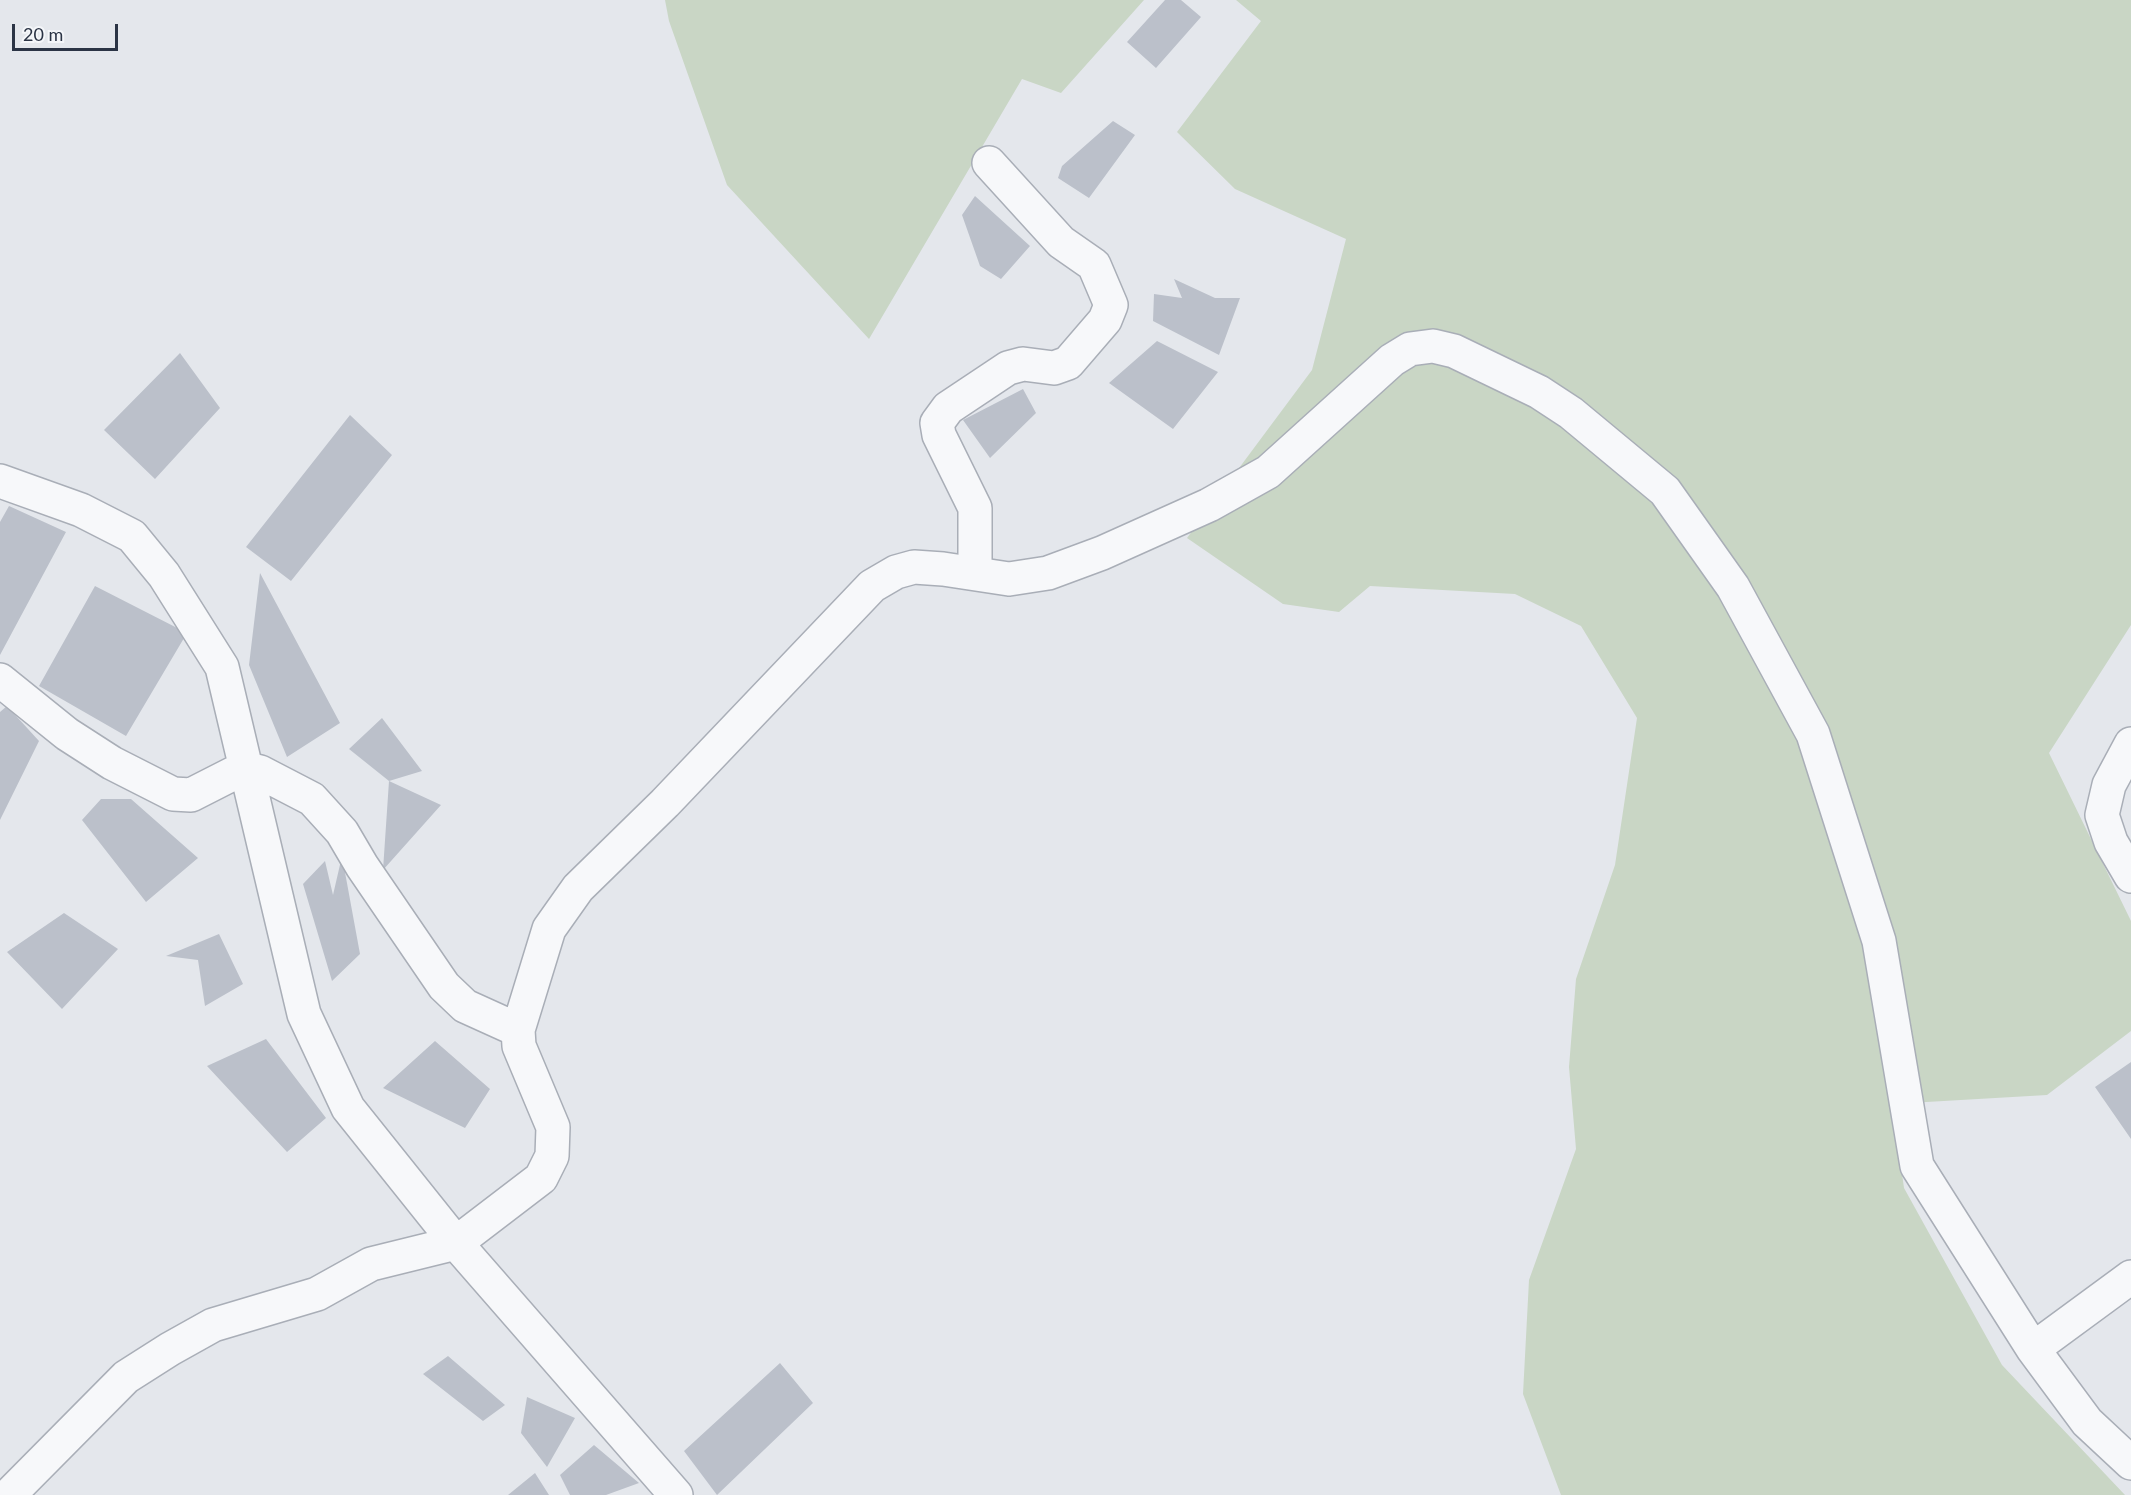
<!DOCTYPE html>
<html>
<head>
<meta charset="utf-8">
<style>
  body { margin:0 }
  #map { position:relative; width:2131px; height:1495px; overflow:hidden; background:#e4e7ec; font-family:Lato,sans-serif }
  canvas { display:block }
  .scale { position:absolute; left:12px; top:24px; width:106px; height:27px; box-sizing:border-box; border:3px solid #2b3445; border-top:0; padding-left:8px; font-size:18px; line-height:21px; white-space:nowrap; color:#2b3445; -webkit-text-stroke:4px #f4f6f9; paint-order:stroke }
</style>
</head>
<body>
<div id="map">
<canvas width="2131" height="1495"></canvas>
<div class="scale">20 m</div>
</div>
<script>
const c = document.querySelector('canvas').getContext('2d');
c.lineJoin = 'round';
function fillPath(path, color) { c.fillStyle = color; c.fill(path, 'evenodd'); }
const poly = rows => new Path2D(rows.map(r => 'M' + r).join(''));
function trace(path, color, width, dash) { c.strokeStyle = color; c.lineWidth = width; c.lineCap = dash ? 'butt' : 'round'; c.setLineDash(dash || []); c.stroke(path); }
const green = poly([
  [665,0,1144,0,1061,93,1022,79,869,339,727,185,669,21],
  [1236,0,2131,0,2131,625,2049,753,2131,921,2131,1031,2047,1095,1892,1104,1904,1188,2002,1365,2125,1495,1561,1495,1523,1394,1529,1280,1576,1149,1569,1067,1576,979,1615,865,1637,718,1581,626,1515,594,1370,586,1339,612,1283,604,1187,538,1312,370,1346,239,1235,189,1177,132,1261,21]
]);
const building = poly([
  [1165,0,1181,0,1201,17,1156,68,1127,42],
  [1113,121,1135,135,1089,198,1058,178,1062,166],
  [975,196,1030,246,1001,279,980,266,962,215],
  [1174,279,1215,298,1240,298,1219,355,1153,321,1154,294,1182,298],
  [1157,341,1218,372,1173,429,1109,383],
  [180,353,220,408,155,479,104,430],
  [1023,389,1036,413,990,458,963,420],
  [350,415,392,455,291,581,246,547],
  [9,506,66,532,0,655,0,522],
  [260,573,340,723,287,757,249,665],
  [95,586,187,633,126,736,39,686],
  [7,706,39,741,0,820,0,712],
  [382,718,422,771,389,781,349,749],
  [389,781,441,805,383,870],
  [101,799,131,799,198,858,146,902,82,820],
  [342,856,360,954,332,981,303,884,325,861,333,895],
  [64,913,118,949,62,1009,7,952],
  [219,934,243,984,205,1006,198,960,166,956],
  [266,1039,326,1118,287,1152,207,1066],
  [435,1041,490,1089,465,1128,383,1088],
  [2131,1062,2131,1139,2095,1087],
  [448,1356,505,1405,483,1421,423,1374],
  [780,1363,813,1403,717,1495,684,1451],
  [527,1397,575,1418,547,1467,521,1433],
  [594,1445,639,1483,606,1495,570,1495,560,1475],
  [535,1473,549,1495,508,1495]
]);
const street = poly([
  [0,481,81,510,132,536,164,575,222,667,304,1014,348,1108,456,1243,676,1495],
  [975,573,975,508,939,435,937,423,948,408,1008,368,1023,364,1054,368,1068,363,1105,320,1111,305,1094,265,1061,242,989,163],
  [0,680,67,734,112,763,173,794,191,795,244,768,260,772,312,799,342,832,362,866,444,986,465,1006,518,1030],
  [2131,744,2109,785,2102,815,2111,842,2131,876],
  [2033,1349,2131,1277],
  [9,1495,126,1377,170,1349,213,1325,317,1294,371,1264,456,1243,541,1178,552,1156,553,1127,519,1046,518,1030,549,929,578,888,665,803,872,586,896,572,914,567,943,569,1009,579,1048,573,1102,553,1209,505,1268,472,1392,360,1410,349,1433,346,1454,351,1539,392,1571,413,1665,491,1733,587,1813,734,1879,941,1917,1166,2033,1349,2087,1422,2131,1463]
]);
fillPath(green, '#c9d6c5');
fillPath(building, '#bbc0ca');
trace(street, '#a9aeb7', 36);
trace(street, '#f7f8fa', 33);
</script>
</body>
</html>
